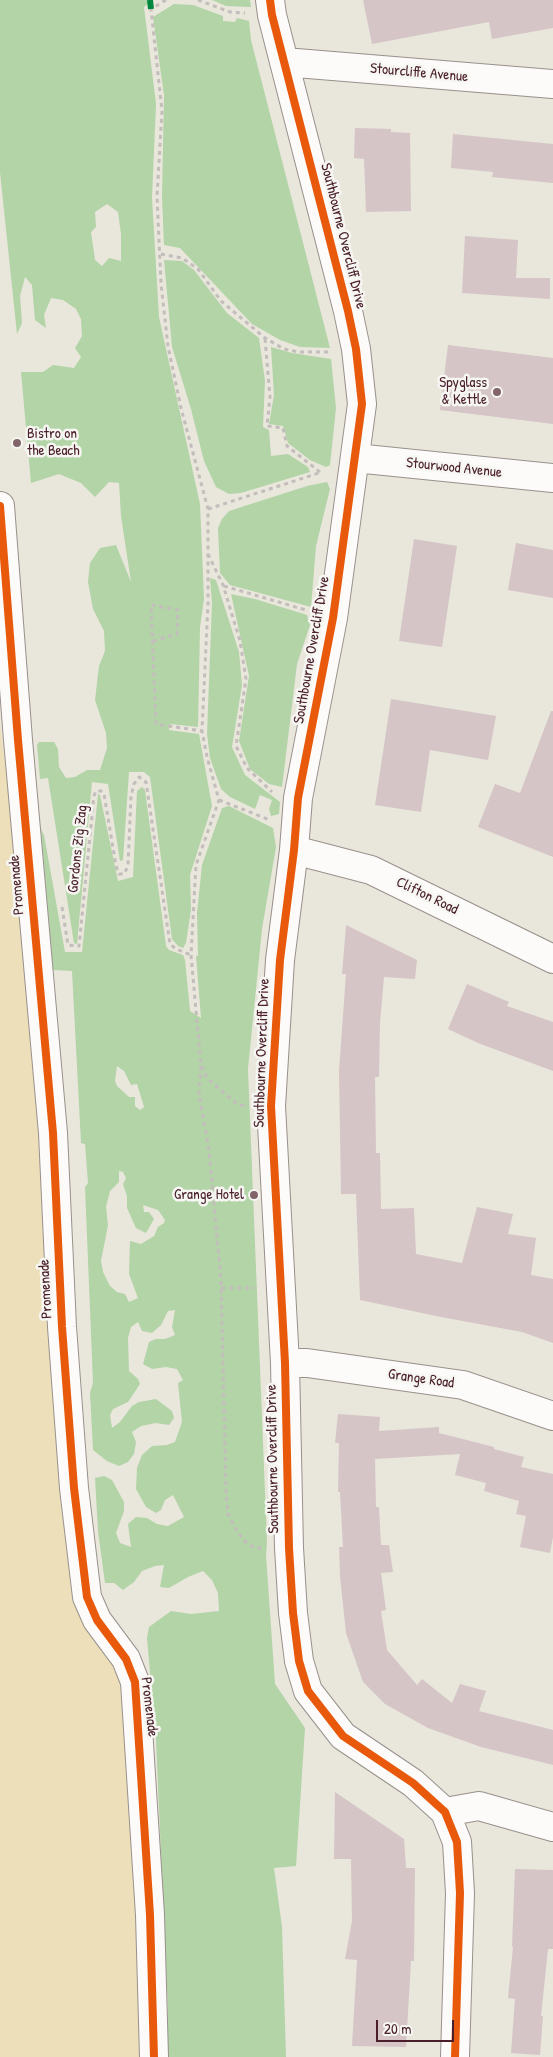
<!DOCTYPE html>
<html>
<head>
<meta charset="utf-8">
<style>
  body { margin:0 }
  #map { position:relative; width:553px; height:2057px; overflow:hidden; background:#e9e6db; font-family:"Patrick Hand",sans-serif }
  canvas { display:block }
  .scale { position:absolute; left:376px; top:2020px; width:78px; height:22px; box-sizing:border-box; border:2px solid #4a1f2b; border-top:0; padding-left:6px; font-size:15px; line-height:18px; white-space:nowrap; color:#4a1f2b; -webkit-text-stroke:4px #f6f6f2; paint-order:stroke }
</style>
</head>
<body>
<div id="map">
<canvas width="553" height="2057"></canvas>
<div class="scale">20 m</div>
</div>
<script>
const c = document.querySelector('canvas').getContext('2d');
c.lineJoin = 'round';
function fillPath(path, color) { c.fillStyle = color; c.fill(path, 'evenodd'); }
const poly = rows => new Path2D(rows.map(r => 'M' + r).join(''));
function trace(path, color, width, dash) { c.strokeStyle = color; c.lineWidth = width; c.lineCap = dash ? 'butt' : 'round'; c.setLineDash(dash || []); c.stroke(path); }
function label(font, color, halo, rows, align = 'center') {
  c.font = font + ' "Patrick Hand",sans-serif'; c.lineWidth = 5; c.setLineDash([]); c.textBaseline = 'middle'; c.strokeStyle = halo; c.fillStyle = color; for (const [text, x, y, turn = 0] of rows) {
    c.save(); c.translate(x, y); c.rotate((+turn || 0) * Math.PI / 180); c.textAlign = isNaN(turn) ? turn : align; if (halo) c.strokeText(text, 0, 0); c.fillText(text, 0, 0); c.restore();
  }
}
const green = poly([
  [0,0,153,0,144,7,156,104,152,198,159,317,200,504,204,599,200,627,198,727,170,724,169,730,199,734,212,806,190,875,191,910,186,943,183,948,178,946,172,939,150,777,144,772,129,772,123,860,120,861,108,784,92,782,77,944,74,943,48,778,40,779,37,745,39,742,54,742,58,749,59,767,66,778,75,777,87,770,100,770,107,748,106,733,95,700,99,666,105,651,104,631,93,609,88,582,90,563,100,548,116,545,131,582,121,516,119,483,109,482,95,497,81,483,59,474,31,483,21,372,43,372,53,365,74,368,81,357,75,348,82,336,81,319,76,309,63,300,51,298,44,315,46,328,35,320,32,285,25,277,20,296,22,323,17,334,0,172],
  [107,204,118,212,121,234,121,261,109,258,102,266,95,260,91,232,96,227,95,212],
  [212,0,250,0,251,7,226,6],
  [174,4,193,5,223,16,223,21,235,22,237,18,249,21,251,40,330,348,300,347,280,340,252,324,180,248,164,245,162,197,164,95,153,17],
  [164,260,182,261,194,270,227,313,259,338,265,381,263,427,269,430,271,456,288,454,308,467,310,472,241,493,229,494,216,487,204,461,191,409,172,347],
  [271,347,292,353,331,359,336,408,330,465,326,467,310,460,288,443,283,426,269,424,274,395],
  [327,482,330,489,316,546,311,607,230,585,220,573,218,528,222,519,229,511,307,486],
  [210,578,216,580,239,652,242,685,232,747,245,775,280,802,279,814,271,816,269,809,272,800,260,795,255,809,230,797,221,789,210,758,207,734,212,603],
  [231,594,255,599,307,615,310,625,297,664,282,787,269,784,250,769,239,741,249,676],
  [142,787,145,790,166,946,169,950,183,955,185,960,190,1011,201,1018,196,956,198,956,197,913,202,865,222,808,229,806,273,828,276,847,262,929,248,1069,267,1542,266,1555,275,1684,305,1728,296,1866,274,1868,282,1927,286,2057,168,2057,168,2010,156,1741,147,1638,149,1627,171,1611,191,1614,219,1611,218,1593,212,1580,203,1571,188,1577,169,1588,160,1587,164,1565,155,1566,142,1571,134,1582,123,1590,114,1583,105,1583,98,1531,95,1478,104,1476,112,1480,124,1502,124,1511,116,1533,120,1543,131,1547,128,1524,136,1517,147,1518,157,1524,168,1526,184,1517,173,1495,165,1500,161,1510,156,1513,146,1507,136,1489,137,1468,142,1455,152,1446,167,1445,175,1442,182,1422,178,1383,183,1380,177,1369,166,1367,152,1369,143,1364,149,1342,156,1339,165,1339,175,1335,172,1327,175,1310,168,1311,161,1325,152,1333,142,1331,138,1322,131,1327,128,1338,129,1371,138,1379,140,1384,128,1402,113,1409,110,1415,112,1428,120,1422,132,1406,139,1402,156,1399,172,1411,174,1418,169,1425,156,1423,141,1426,132,1432,136,1442,134,1454,128,1462,119,1466,107,1461,93,1450,90,1393,93,1383,85,1187,88,1183,85,1144,81,1143,72,971,53,970,41,829,44,835,65,952,82,952,98,794,100,795,118,881,133,877,137,791],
  [117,1066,124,1071,131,1085,137,1084,144,1107,140,1110,135,1106,135,1097,129,1097,117,1086,115,1081],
  [119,1171,123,1172,126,1178,123,1184,127,1196,127,1208,136,1228,146,1233,154,1219,149,1212,144,1212,143,1205,158,1210,165,1220,164,1223,158,1227,154,1236,141,1244,130,1241,129,1274,138,1298,129,1302,125,1294,117,1292,110,1286,103,1272,101,1261,108,1225,106,1207,110,1191,119,1182]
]);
const sand = poly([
  [0,725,53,1133,82,1564,126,1659,154,2057,0,2057]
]);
const building = poly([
  [363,0,553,0,553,28,492,39,489,22,372,44],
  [355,128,391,129,391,132,410,133,411,211,366,212,364,159,354,158],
  [453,134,553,144,553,183,492,177,493,172,451,168],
  [465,236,518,240,516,278,550,278,550,299,462,293],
  [448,345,553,358,553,424,440,410],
  [414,539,457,546,442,647,399,641],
  [516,543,553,550,553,598,508,590],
  [391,699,496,716,488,760,430,750,421,812,375,805],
  [551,711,553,711,553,857,478,827,495,784,520,793],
  [346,925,417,960,415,979,384,977,380,1023,379,1077,375,1077,376,1153,380,1153,381,1209,414,1208,416,1254,462,1263,477,1207,513,1214,508,1234,536,1238,531,1275,553,1279,553,1343,522,1332,441,1317,360,1300,356,1194,341,1194,339,1071,346,974,342,974],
  [467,984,509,1002,507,1006,553,1022,553,1071,478,1043,448,1029],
  [338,1414,380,1417,379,1431,439,1427,439,1433,494,1447,494,1449,524,1457,521,1467,553,1474,553,1537,550,1553,520,1547,526,1516,516,1514,519,1501,484,1491,486,1483,455,1475,460,1454,375,1459,376,1507,379,1507,381,1545,389,1545,393,1572,381,1573,386,1610,381,1611,387,1650,417,1685,422,1679,452,1703,460,1684,486,1691,479,1711,553,1730,553,1765,481,1747,428,1728,385,1704,363,1682,346,1633,340,1576,339,1547,343,1547,340,1492,338,1492,339,1443,335,1443],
  [335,1792,404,1839,406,1868,415,1868,414,1961,411,1961,406,2047,352,2046,357,1960,345,1959,352,1921,351,1859,334,1859],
  [515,1869,553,1870,553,1949,548,1949,541,2016,543,2016,540,2055,511,2053,515,1999,508,1998,513,1947,512,1947]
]);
const path = poly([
  [166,0,151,9,162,111,157,196,161,284,168,346,181,408,208,509,208,603,202,731,207,757,219,800,196,865,191,955,201,1066,199,1094,209,1150,221,1280,226,1491,228,1514,238,1533,248,1545,262,1549],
  [198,0,230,12,245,13],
  [161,254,182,258,198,269,221,301,265,338,284,349,299,352,331,352],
  [265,339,270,397,267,426,283,428,287,446,321,473],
  [208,509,322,472],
  [208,554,223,585,240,641,246,679,236,746,247,768,272,792],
  [224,586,306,610],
  [153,641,177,634,178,610,151,605,156,724,202,731],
  [219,800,270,820],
  [62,907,68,945,79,946,94,796,96,791,101,791,104,794,116,866,119,874,124,874,128,866,131,796,134,784,139,777,146,782,170,944,176,949,191,955],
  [202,1066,207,1078,237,1104,246,1106],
  [221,1288,255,1288]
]);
const minor = poly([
  [270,0,272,15,348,311,356,349,362,404,333,618,298,798,294,850,280,960,271,1106,285,1363,289,1548,293,1613,299,1661,308,1691,343,1736,413,1783,445,1812,457,1842,460,1893,455,2057],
  [284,62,553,84],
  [355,458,553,478],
  [0,506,18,740,53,1133,62,1327,74,1488,87,1597,97,1620,126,1659,135,1682,150,1915,154,2057],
  [294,850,371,870,553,959],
  [285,1363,307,1363,463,1385,553,1416],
  [445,1812,479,1806,553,1827]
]);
const quiet = poly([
  [150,0,151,9]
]);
const cycleway = poly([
  [270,0,272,15,348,311,356,349,362,404,333,618,298,798,294,850,280,960,271,1106,285,1363,289,1548,293,1613,299,1661,308,1691,343,1736,413,1783,445,1812,457,1842,460,1893,455,2057],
  [0,506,18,740,53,1133,62,1327,74,1488,87,1597,97,1620,126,1659,135,1682,150,1915,154,2057]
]);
const markers = [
  [497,392,5,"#826569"],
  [17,443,5,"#826569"],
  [254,1195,5,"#826569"]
];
const streetNames = [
  ["Stourcliffe Avenue",419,73,5],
  ["Southbourne Overcliff Drive",343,236,76],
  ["Stourwood Avenue",454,468,6],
  ["Southbourne Overcliff Drive",312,650,-80],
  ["Gordons Zig Zag",78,849,-84],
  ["Promenade",17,885,-95],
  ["Clifton Road",427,896,26],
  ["Southbourne Overcliff Drive",262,1053,-88],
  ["Promenade",46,1289,-93],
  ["Grange Road",421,1379,8],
  ["Southbourne Overcliff Drive",273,1459,-91],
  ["Promenade",149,1707,83]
];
const poiNames = [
  ["Spyglass",487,383],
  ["& Kettle",487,400],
  ["Bistro on",27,434,"left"],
  ["the Beach",27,451,"left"],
  ["Grange Hotel",244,1195]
];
fillPath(green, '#b2d4a7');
fillPath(sand, '#ecdfb9');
fillPath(building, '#d5c5c7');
trace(minor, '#99908c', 30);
trace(path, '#c3bdbc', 3, [4, 4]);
trace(minor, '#fcfbfa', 28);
trace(quiet, '#00873e', 6, [12, 6]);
trace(cycleway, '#e8590c', 8);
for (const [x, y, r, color] of markers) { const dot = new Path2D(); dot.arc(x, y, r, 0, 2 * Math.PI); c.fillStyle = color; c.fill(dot); trace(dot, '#f6f6f2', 2); }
label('15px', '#4a1f2b', '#f6f6f2', streetNames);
label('15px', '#4a1f2b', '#f6f6f2', poiNames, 'right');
</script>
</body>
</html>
